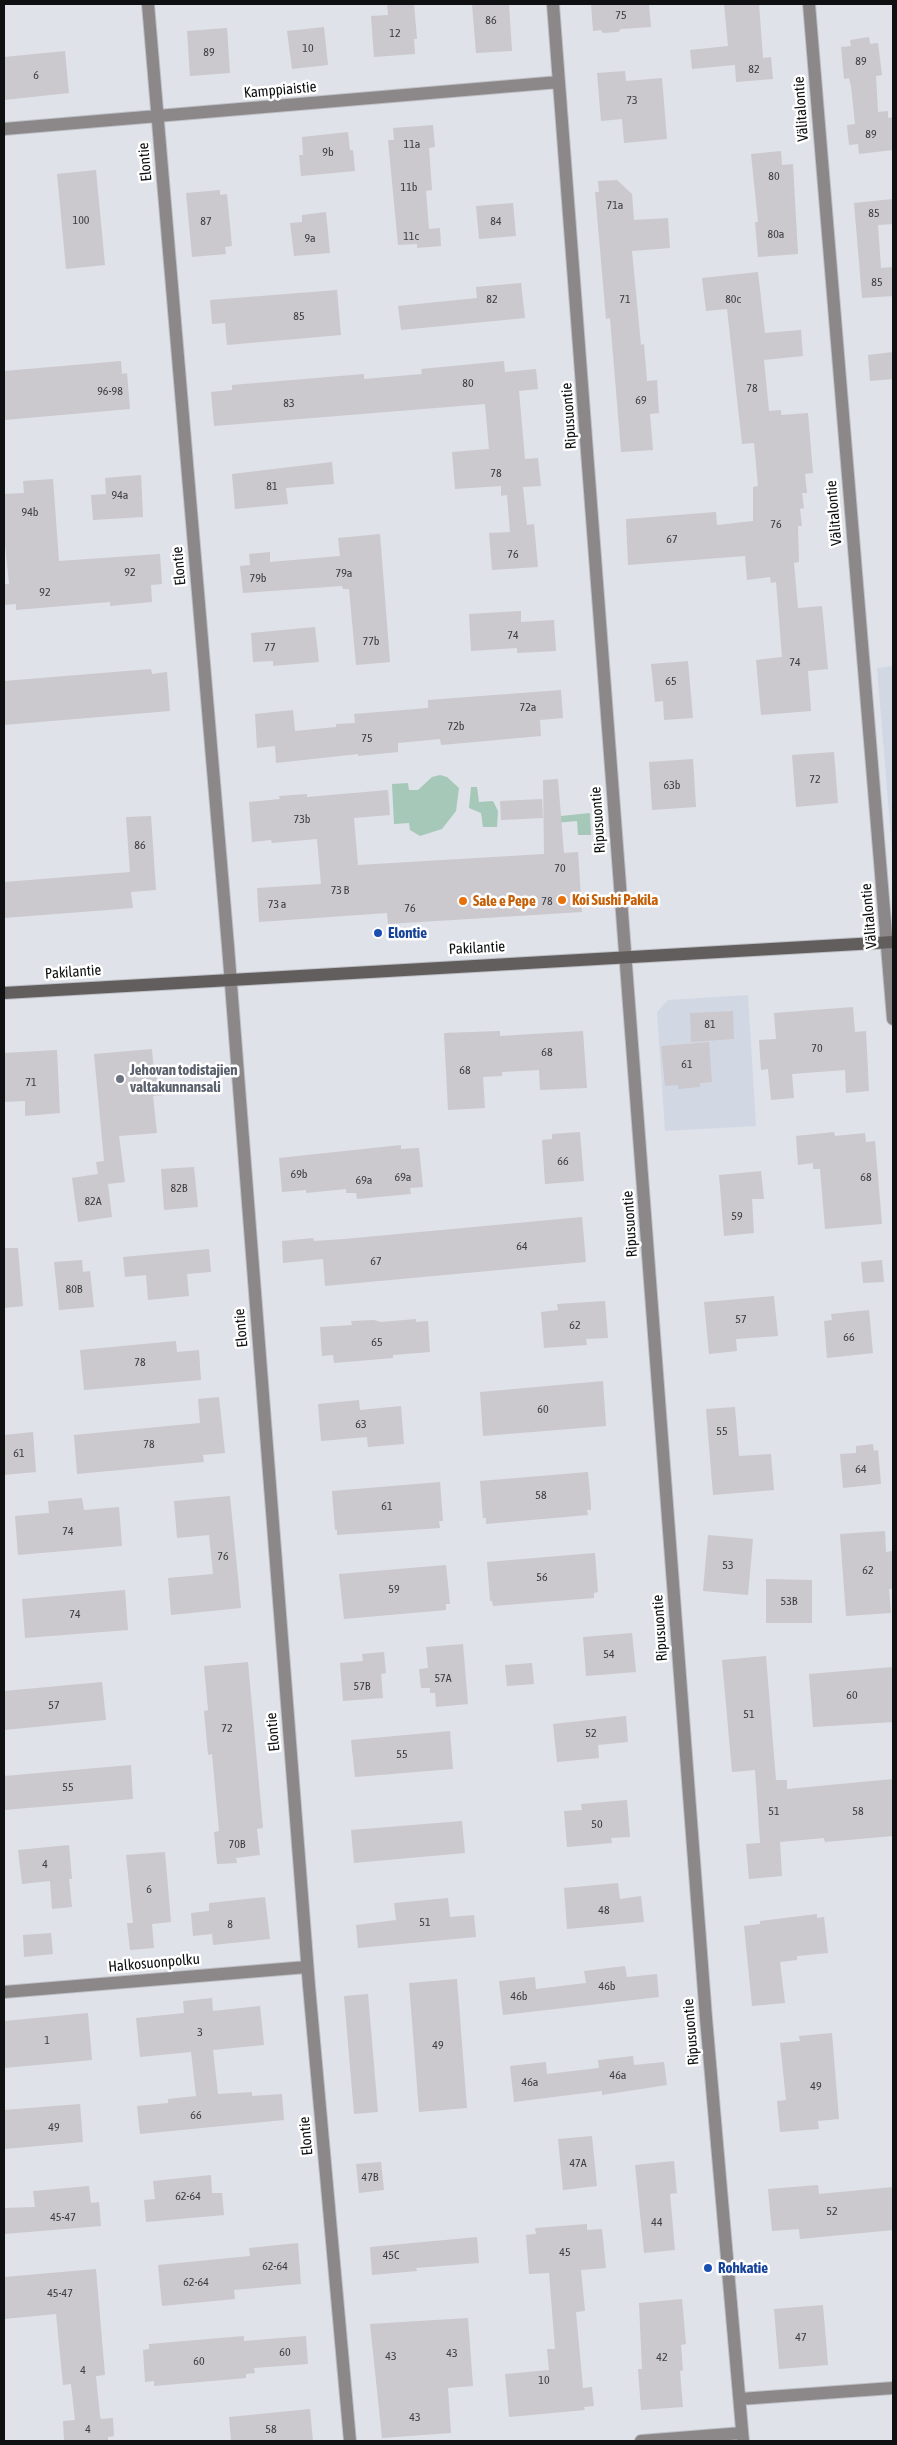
<!DOCTYPE html>
<html>
<head>
<meta charset="utf-8">
<style>
  body { margin:0 }
  #map { position:relative; width:897px; height:2445px; overflow:hidden; background:#dfe2e8; font-family:"Asap Condensed",sans-serif }
  canvas { display:block }
  .frame { position:absolute; inset:0; border:5px solid #0f1012; pointer-events:none }
</style>
</head>
<body>
<div id="map">
<canvas width="897" height="2445"></canvas>
<div class="frame"></div>
</div>
<script>
const c = document.querySelector('canvas').getContext('2d');
c.lineJoin = 'round';
function fillPath(path, color) { c.fillStyle = color; c.fill(path, 'evenodd'); }
const poly = rows => new Path2D(rows.map(r => 'M' + r).join(''));
function trace(path, color, width, dash) { c.strokeStyle = color; c.lineWidth = width; c.lineCap = dash ? 'butt' : 'round'; c.setLineDash(dash || []); c.stroke(path); }
function label(font, color, halo, rows, align = 'center') {
  c.font = font + ' "Asap Condensed",sans-serif'; c.lineWidth = 5; c.setLineDash([]); c.textBaseline = 'middle'; c.strokeStyle = halo; c.fillStyle = color; for (const [text, x, y, turn = 0] of rows) {
    c.save(); c.translate(x, y); c.rotate((+turn || 0) * Math.PI / 180); c.textAlign = isNaN(turn) ? turn : align; if (halo) c.strokeText(text, 0, 0); c.fillText(text, 0, 0); c.restore();
  }
}
const built = poly([
  [893,666,893,861,877,668],
  [748,995,756,1126,665,1131,657,1012,668,1000]
]);
const green = poly([
  [440,775,447,777,459,788,456,811,442,829,420,836,410,830,409,823,394,824,392,784,408,783,409,790,418,790,432,777],
  [471,787,477,787,479,802,493,801,498,811,497,827,483,827,481,813,469,808],
  [590,813,591,835,578,835,577,821,544,824,561,816]
]);
const building = poly([
  [387,4,414,4,417,39,414,39,415,54,374,57,371,16,388,15],
  [472,4,509,4,512,51,476,53],
  [591,4,649,4,651,27,621,29,618,32,603,33,601,30,593,31],
  [724,4,759,4,763,58,771,57,773,79,736,82,735,65,692,69,690,50,728,46],
  [324,27,328,65,292,69,287,31],
  [227,28,230,73,190,76,187,31],
  [869,37,870,44,878,43,882,75,876,76,878,112,888,111,888,118,893,117,893,150,859,154,858,144,849,145,847,125,855,124,851,86,849,78,844,79,841,47,851,46,850,40],
  [65,51,69,93,4,100,4,57],
  [625,71,626,81,662,78,667,139,624,143,622,119,601,121,597,73],
  [433,125,435,147,429,148,432,190,426,191,429,229,440,228,441,246,417,248,417,244,398,245,388,140,394,140,393,128],
  [348,132,350,150,353,150,355,171,301,176,299,155,303,155,302,137],
  [781,151,782,165,793,164,798,254,758,257,755,222,758,222,751,154],
  [96,170,105,265,66,269,57,174],
  [617,180,632,194,634,220,668,218,670,248,632,251,641,345,644,344,647,381,657,380,659,413,650,414,653,450,621,452,610,318,606,319,595,192,599,192,598,181],
  [220,190,220,195,227,194,232,246,225,247,226,254,192,257,186,193],
  [893,199,893,224,878,225,881,268,893,267,893,296,862,298,854,203],
  [513,203,516,236,479,239,476,206],
  [326,212,330,253,294,256,290,223,302,222,302,215],
  [758,272,765,333,801,330,803,356,764,360,769,411,781,410,781,415,808,413,813,473,805,474,807,493,802,493,804,508,800,509,802,526,798,526,799,562,794,563,798,608,822,606,828,669,808,671,811,711,761,715,756,660,782,657,776,582,771,583,770,577,747,580,745,556,628,565,626,519,716,512,717,525,753,521,753,487,758,486,754,443,742,444,727,309,706,311,702,278],
  [521,283,525,318,401,330,398,306,477,298,476,287],
  [337,290,341,335,227,345,225,323,212,324,210,300],
  [893,352,893,379,870,381,868,355],
  [121,361,122,374,127,373,130,409,4,420,4,371],
  [504,361,505,372,536,369,538,389,519,391,525,459,538,458,541,486,523,487,527,525,534,524,538,567,492,570,489,533,510,532,507,495,501,496,501,486,455,489,452,452,489,449,485,404,214,426,211,392,232,390,232,385,364,374,364,379,422,374,421,369],
  [332,462,334,484,286,488,288,504,235,509,232,474],
  [141,475,143,517,93,520,91,495,106,494,105,478],
  [53,479,59,561,160,554,162,584,151,585,152,602,110,606,110,602,16,610,16,604,4,605,4,584,9,584,4,534,4,494,24,493,23,481],
  [380,534,390,662,356,665,349,589,343,589,342,586,243,593,240,566,250,565,249,554,270,552,270,562,340,556,338,538],
  [521,611,521,622,554,620,556,651,517,653,517,648,471,651,469,614],
  [315,627,319,662,273,666,273,661,253,662,251,633],
  [688,661,693,718,664,720,663,701,655,702,651,664],
  [151,669,152,674,167,672,170,711,4,725,4,681],
  [561,690,563,718,540,720,541,736,441,745,440,739,398,743,398,752,358,756,358,754,276,763,275,746,257,748,255,714,293,710,295,731,336,727,336,724,355,723,354,714,428,708,428,700],
  [834,752,838,803,796,807,792,755],
  [693,759,696,807,652,810,649,762],
  [558,779,564,853,578,852,582,912,388,924,387,913,259,922,257,888,321,884,317,839,272,843,271,840,252,842,249,802,280,799,279,796,307,794,307,797,388,790,390,815,354,818,358,865,544,854,543,780],
  [542,799,543,818,501,820,500,801],
  [151,816,156,890,131,892,133,908,4,918,4,882,130,872,126,817],
  [853,1007,855,1032,866,1031,869,1091,846,1093,845,1070,792,1074,794,1098,771,1100,768,1069,761,1070,759,1040,776,1039,774,1013],
  [733,1011,734,1039,691,1042,690,1013],
  [500,1031,500,1036,583,1031,587,1088,540,1090,539,1070,502,1072,502,1076,483,1077,485,1108,448,1110,444,1033],
  [709,1042,712,1082,700,1083,700,1087,678,1089,678,1085,665,1086,661,1046],
  [152,1049,154,1072,163,1095,153,1096,157,1133,119,1136,125,1182,108,1184,112,1217,78,1222,72,1178,98,1174,96,1162,104,1161,94,1054],
  [57,1050,60,1113,25,1116,25,1101,4,1102,4,1053],
  [580,1132,584,1181,545,1184,542,1140,552,1139,552,1134],
  [834,1132,835,1136,865,1133,866,1142,875,1141,882,1224,825,1229,820,1169,813,1169,813,1163,798,1165,796,1136],
  [401,1145,401,1149,419,1148,423,1187,410,1188,411,1194,357,1199,356,1193,346,1193,346,1189,306,1193,306,1190,282,1192,279,1158],
  [194,1167,198,1207,164,1210,161,1169],
  [761,1171,764,1199,752,1199,754,1233,724,1236,719,1175],
  [582,1217,586,1262,325,1286,323,1259,283,1263,282,1241,313,1238,314,1241,344,1239],
  [4,1248,18,1248,23,1306,4,1308],
  [209,1249,211,1272,187,1274,189,1296,148,1300,146,1275,125,1277,123,1257],
  [82,1260,83,1272,90,1271,94,1307,59,1310,54,1262],
  [882,1260,884,1282,863,1283,861,1262],
  [774,1296,778,1336,736,1339,737,1351,709,1354,704,1302],
  [605,1301,608,1338,586,1339,587,1345,544,1348,541,1312,558,1310,557,1304],
  [869,1310,873,1353,827,1358,824,1321,832,1320,831,1314],
  [416,1319,416,1322,428,1321,430,1352,393,1355,393,1358,334,1363,333,1355,322,1356,320,1327,352,1325,351,1321,374,1320,381,1322],
  [176,1341,177,1352,199,1350,201,1380,84,1390,80,1350],
  [603,1381,606,1426,483,1436,480,1392],
  [219,1397,225,1453,203,1455,204,1462,77,1474,74,1435,200,1423,198,1399],
  [359,1400,360,1410,401,1406,404,1444,368,1447,367,1437,321,1441,318,1404],
  [735,1407,739,1456,771,1454,774,1490,713,1495,706,1409],
  [33,1432,36,1472,4,1475,4,1435],
  [873,1444,874,1451,878,1450,881,1484,843,1488,840,1454,856,1453,856,1446],
  [588,1472,591,1505,591,1510,587,1510,588,1515,486,1524,486,1518,483,1518,480,1481],
  [440,1482,443,1521,439,1521,440,1528,337,1535,337,1530,335,1530,332,1491],
  [230,1496,241,1608,171,1615,168,1578,213,1574,209,1535,177,1538,174,1501],
  [82,1498,84,1510,119,1507,122,1546,18,1555,15,1516,49,1513,48,1501],
  [885,1531,886,1552,893,1551,893,1589,889,1589,891,1613,846,1616,840,1534],
  [708,1535,753,1539,748,1595,703,1591],
  [595,1553,598,1592,594,1593,594,1598,493,1606,492,1601,490,1601,487,1562],
  [446,1565,450,1604,446,1604,446,1610,344,1619,339,1574],
  [766,1579,812,1580,812,1623,766,1623],
  [125,1590,128,1630,25,1638,22,1599],
  [632,1633,636,1672,586,1676,583,1637],
  [463,1644,468,1704,436,1707,435,1693,430,1693,430,1688,421,1688,419,1669,428,1668,426,1647],
  [384,1652,386,1673,381,1674,383,1698,343,1701,340,1663,363,1661,362,1654],
  [766,1656,776,1780,787,1780,787,1789,893,1779,893,1836,825,1842,824,1838,780,1842,782,1876,749,1879,746,1844,760,1843,755,1770,732,1772,722,1660],
  [248,1662,263,1828,257,1829,260,1855,236,1858,237,1863,217,1864,214,1832,219,1831,212,1754,208,1755,204,1711,208,1710,204,1666],
  [532,1663,534,1684,507,1686,505,1665],
  [893,1667,893,1722,813,1727,809,1674],
  [102,1682,106,1720,4,1730,4,1691],
  [626,1716,628,1742,598,1745,599,1758,557,1762,553,1724],
  [450,1731,453,1769,355,1777,351,1740],
  [131,1765,133,1799,4,1810,4,1776],
  [627,1800,630,1837,611,1838,612,1843,567,1847,564,1811,582,1810,581,1804],
  [462,1821,465,1853,354,1863,351,1830],
  [69,1845,72,1879,69,1879,72,1907,52,1909,50,1881,22,1884,18,1850],
  [165,1852,171,1922,152,1924,154,1948,130,1950,127,1923,133,1923,126,1855],
  [618,1883,620,1899,641,1896,644,1922,567,1929,564,1888],
  [265,1897,270,1939,213,1945,212,1934,193,1936,191,1913,209,1911,209,1903],
  [448,1898,450,1917,474,1915,476,1937,358,1948,356,1925,396,1920,394,1903],
  [817,1914,817,1918,824,1917,828,1953,797,1956,797,1960,780,1962,785,2003,752,2006,744,1926,760,1924,760,1921],
  [51,1933,53,1954,24,1957,23,1935],
  [625,1966,627,1977,657,1974,659,1997,503,2015,499,1981,535,1977,536,1989,586,1983,584,1971],
  [457,1979,467,2108,419,2112,409,1983],
  [368,1994,378,2112,354,2114,344,1996],
  [212,1998,213,2011,260,2006,264,2045,213,2050,218,2094,252,2092,252,2096,282,2094,284,2120,140,2134,137,2106,168,2103,168,2099,196,2096,191,2052,140,2057,136,2018,184,2013,183,2001],
  [88,2013,92,2060,4,2068,4,2021],
  [832,2033,839,2119,818,2121,819,2129,780,2132,777,2101,786,2100,780,2043,800,2041,799,2036],
  [633,2056,634,2065,664,2062,667,2085,602,2095,602,2091,514,2102,510,2066,546,2062,547,2074,599,2068,598,2060],
  [80,2104,83,2142,4,2149,4,2110],
  [592,2136,597,2186,563,2190,558,2139],
  [674,2161,677,2193,670,2194,675,2250,644,2253,635,2165],
  [381,2162,384,2190,359,2193,356,2164],
  [211,2175,212,2193,222,2193,224,2215,146,2222,144,2200,155,2199,153,2181],
  [818,2185,819,2194,893,2187,893,2230,800,2239,799,2229,772,2231,768,2189],
  [89,2186,91,2203,99,2202,101,2226,4,2234,4,2208,35,2207,33,2191],
  [587,2224,587,2230,602,2229,606,2268,581,2270,585,2311,576,2312,583,2388,592,2387,594,2406,584,2407,585,2410,509,2417,505,2374,549,2370,547,2349,555,2349,549,2273,529,2274,526,2235,536,2234,535,2228],
  [477,2237,479,2263,416,2268,417,2271,372,2275,370,2247],
  [298,2243,301,2284,234,2290,235,2299,162,2306,158,2265,250,2256,249,2248],
  [96,2269,105,2375,96,2376,100,2416,101,2419,113,2418,114,2436,108,2437,108,2441,64,2441,63,2421,75,2420,71,2384,63,2385,56,2314,4,2319,4,2277],
  [682,2299,686,2344,681,2345,683,2370,680,2371,683,2407,641,2410,638,2369,642,2369,639,2303],
  [823,2305,828,2365,779,2369,774,2309],
  [468,2318,473,2386,448,2388,451,2433,382,2438,370,2324],
  [244,2336,244,2341,306,2336,308,2364,254,2368,255,2373,246,2374,246,2378,154,2386,154,2381,145,2382,143,2350,149,2349,149,2344],
  [310,2409,313,2441,231,2441,229,2417]
]);
const minor = poly([
  [148,4,228,946,309,1986,350,2441],
  [553,4,706,2018,743,2441],
  [809,4,893,1019],
  [4,129,559,82],
  [4,1992,307,1967],
  [740,2399,893,2388],
  [641,2441,742,2433]
]);
const secondary = poly([
  [4,993,893,942]
]);
const markers = [
  [562,900,5,"#e8710a"],
  [463,901,5,"#e8710a"],
  [378,933,5,"#1a4fb4"],
  [120,1079,5,"#6b7280"],
  [708,2268,5,"#1a4fb4"]
];
const numberNames = [
  ["75",621,15],
  ["86",491,20],
  ["12",395,33],
  ["10",308,48],
  ["89",209,52],
  ["89",861,61],
  ["82",754,69],
  ["6",36,75],
  ["73",632,100],
  ["89",871,134],
  ["11a",412,144],
  ["9b",328,152],
  ["80",774,176],
  ["11b",409,187],
  ["71a",615,205],
  ["85",874,213],
  ["100",81,220],
  ["87",206,221],
  ["84",496,221],
  ["80a",776,234],
  ["11c",411,236],
  ["9a",310,238],
  ["85",877,282],
  ["82",492,299],
  ["71",625,299],
  ["80c",733,299],
  ["85",299,316],
  ["80",468,383],
  ["78",752,388],
  ["96-98",110,391],
  ["69",641,400],
  ["83",289,403],
  ["78",496,473],
  ["81",272,486],
  ["94a",120,495],
  ["94b",30,512],
  ["76",776,524],
  ["67",672,539],
  ["76",513,554],
  ["92",130,572],
  ["79a",344,573],
  ["79b",258,578],
  ["92",45,592],
  ["74",513,635],
  ["77b",371,641],
  ["77",270,647],
  ["74",795,662],
  ["65",671,681],
  ["72a",528,707],
  ["72b",456,726],
  ["75",367,738],
  ["72",815,779],
  ["63b",672,785],
  ["73b",302,819],
  ["86",140,845],
  ["70",560,868],
  ["73 B",340,890],
  ["78",547,901],
  ["73 a",277,904],
  ["76",410,908],
  ["81",710,1024],
  ["70",817,1048],
  ["68",547,1052],
  ["61",687,1064],
  ["68",465,1070],
  ["71",31,1082],
  ["66",563,1161],
  ["69b",299,1174],
  ["69a",403,1177],
  ["68",866,1177],
  ["69a",364,1180],
  ["82B",179,1188],
  ["82A",93,1201],
  ["59",737,1216],
  ["64",522,1246],
  ["67",376,1261],
  ["80B",74,1289],
  ["57",741,1319],
  ["62",575,1325],
  ["66",849,1337],
  ["65",377,1342],
  ["78",140,1362],
  ["60",543,1409],
  ["63",361,1424],
  ["55",722,1431],
  ["78",149,1444],
  ["61",19,1453],
  ["64",861,1469],
  ["58",541,1495],
  ["61",387,1506],
  ["74",68,1531],
  ["76",223,1556],
  ["53",728,1565],
  ["62",868,1570],
  ["56",542,1577],
  ["59",394,1589],
  ["53B",789,1601],
  ["74",75,1614],
  ["54",609,1654],
  ["57A",443,1678],
  ["57B",362,1686],
  ["60",852,1695],
  ["57",54,1705],
  ["51",749,1714],
  ["72",227,1728],
  ["52",591,1733],
  ["55",402,1754],
  ["55",68,1787],
  ["51",774,1811],
  ["58",858,1811],
  ["50",597,1824],
  ["70B",237,1844],
  ["4",45,1864],
  ["6",149,1889],
  ["48",604,1910],
  ["51",425,1922],
  ["8",230,1924],
  ["46b",607,1986],
  ["46b",519,1996],
  ["3",200,2032],
  ["1",47,2040],
  ["49",438,2045],
  ["46a",618,2075],
  ["46a",530,2082],
  ["49",816,2086],
  ["66",196,2115],
  ["49",54,2127],
  ["47A",578,2163],
  ["47B",370,2177],
  ["62-64",188,2196],
  ["52",832,2211],
  ["45-47",63,2217],
  ["44",657,2222],
  ["45",565,2252],
  ["45C",391,2255],
  ["62-64",275,2266],
  ["62-64",196,2282],
  ["45-47",60,2293],
  ["47",801,2337],
  ["60",285,2352],
  ["43",452,2353],
  ["43",391,2356],
  ["42",662,2357],
  ["60",199,2361],
  ["4",83,2370],
  ["10",544,2380],
  ["43",415,2417],
  ["4",88,2429],
  ["58",271,2429]
];
const streetNames = [
  ["Kamppiaistie",280,90,-5],
  ["Välitalontie",801,109,-94],
  ["Elontie",145,162,-95],
  ["Ripusuontie",569,416,-94],
  ["Välitalontie",834,513,-95],
  ["Elontie",179,566,-95],
  ["Ripusuontie",598,820,-94],
  ["Välitalontie",869,916,-95],
  ["Pakilantie",477,948,-3],
  ["Pakilantie",73,972,-4],
  ["Ripusuontie",630,1224,-94],
  ["Elontie",241,1328,-95],
  ["Ripusuontie",660,1628,-94],
  ["Elontie",273,1732,-95],
  ["Halkosuonpolku",154,1963,-5],
  ["Ripusuontie",691,2032,-95],
  ["Elontie",306,2136,-95]
];
const foodNames = [
  ["Koi Sushi Pakila",572,900],
  ["Sale e Pepe",473,901]
];
const transitNames = [
  ["Elontie",388,933],
  ["Rohkatie",718,2268]
];
const worshipNames = [
  ["Jehovan todistajien",130,1070],
  ["valtakunnansali",130,1087]
];
fillPath(built, '#d1d8e4');
fillPath(green, '#a6c8b8');
fillPath(building, '#cbc8ce');
trace(minor, '#bec0c6', 14);
trace(secondary, '#bec0c6', 14);
trace(minor, '#8c8889', 12);
trace(secondary, '#635e5e', 12);
for (const [x, y, r, color] of markers) { const dot = new Path2D(); dot.arc(x, y, r, 0, 2 * Math.PI); c.fillStyle = color; c.fill(dot); trace(dot, '#fff', 2); }
label('12px', '#3e3e41', null, numberNames);
label('15px', '#0f1012', '#fff', streetNames);
label('bold 15px', '#c56008', '#fff', foodNames, 'left');
label('bold 15px', '#164399', '#fff', transitNames, 'left');
label('bold 15px', '#5b616d', '#fff', worshipNames, 'left');
</script>
</body>
</html>
